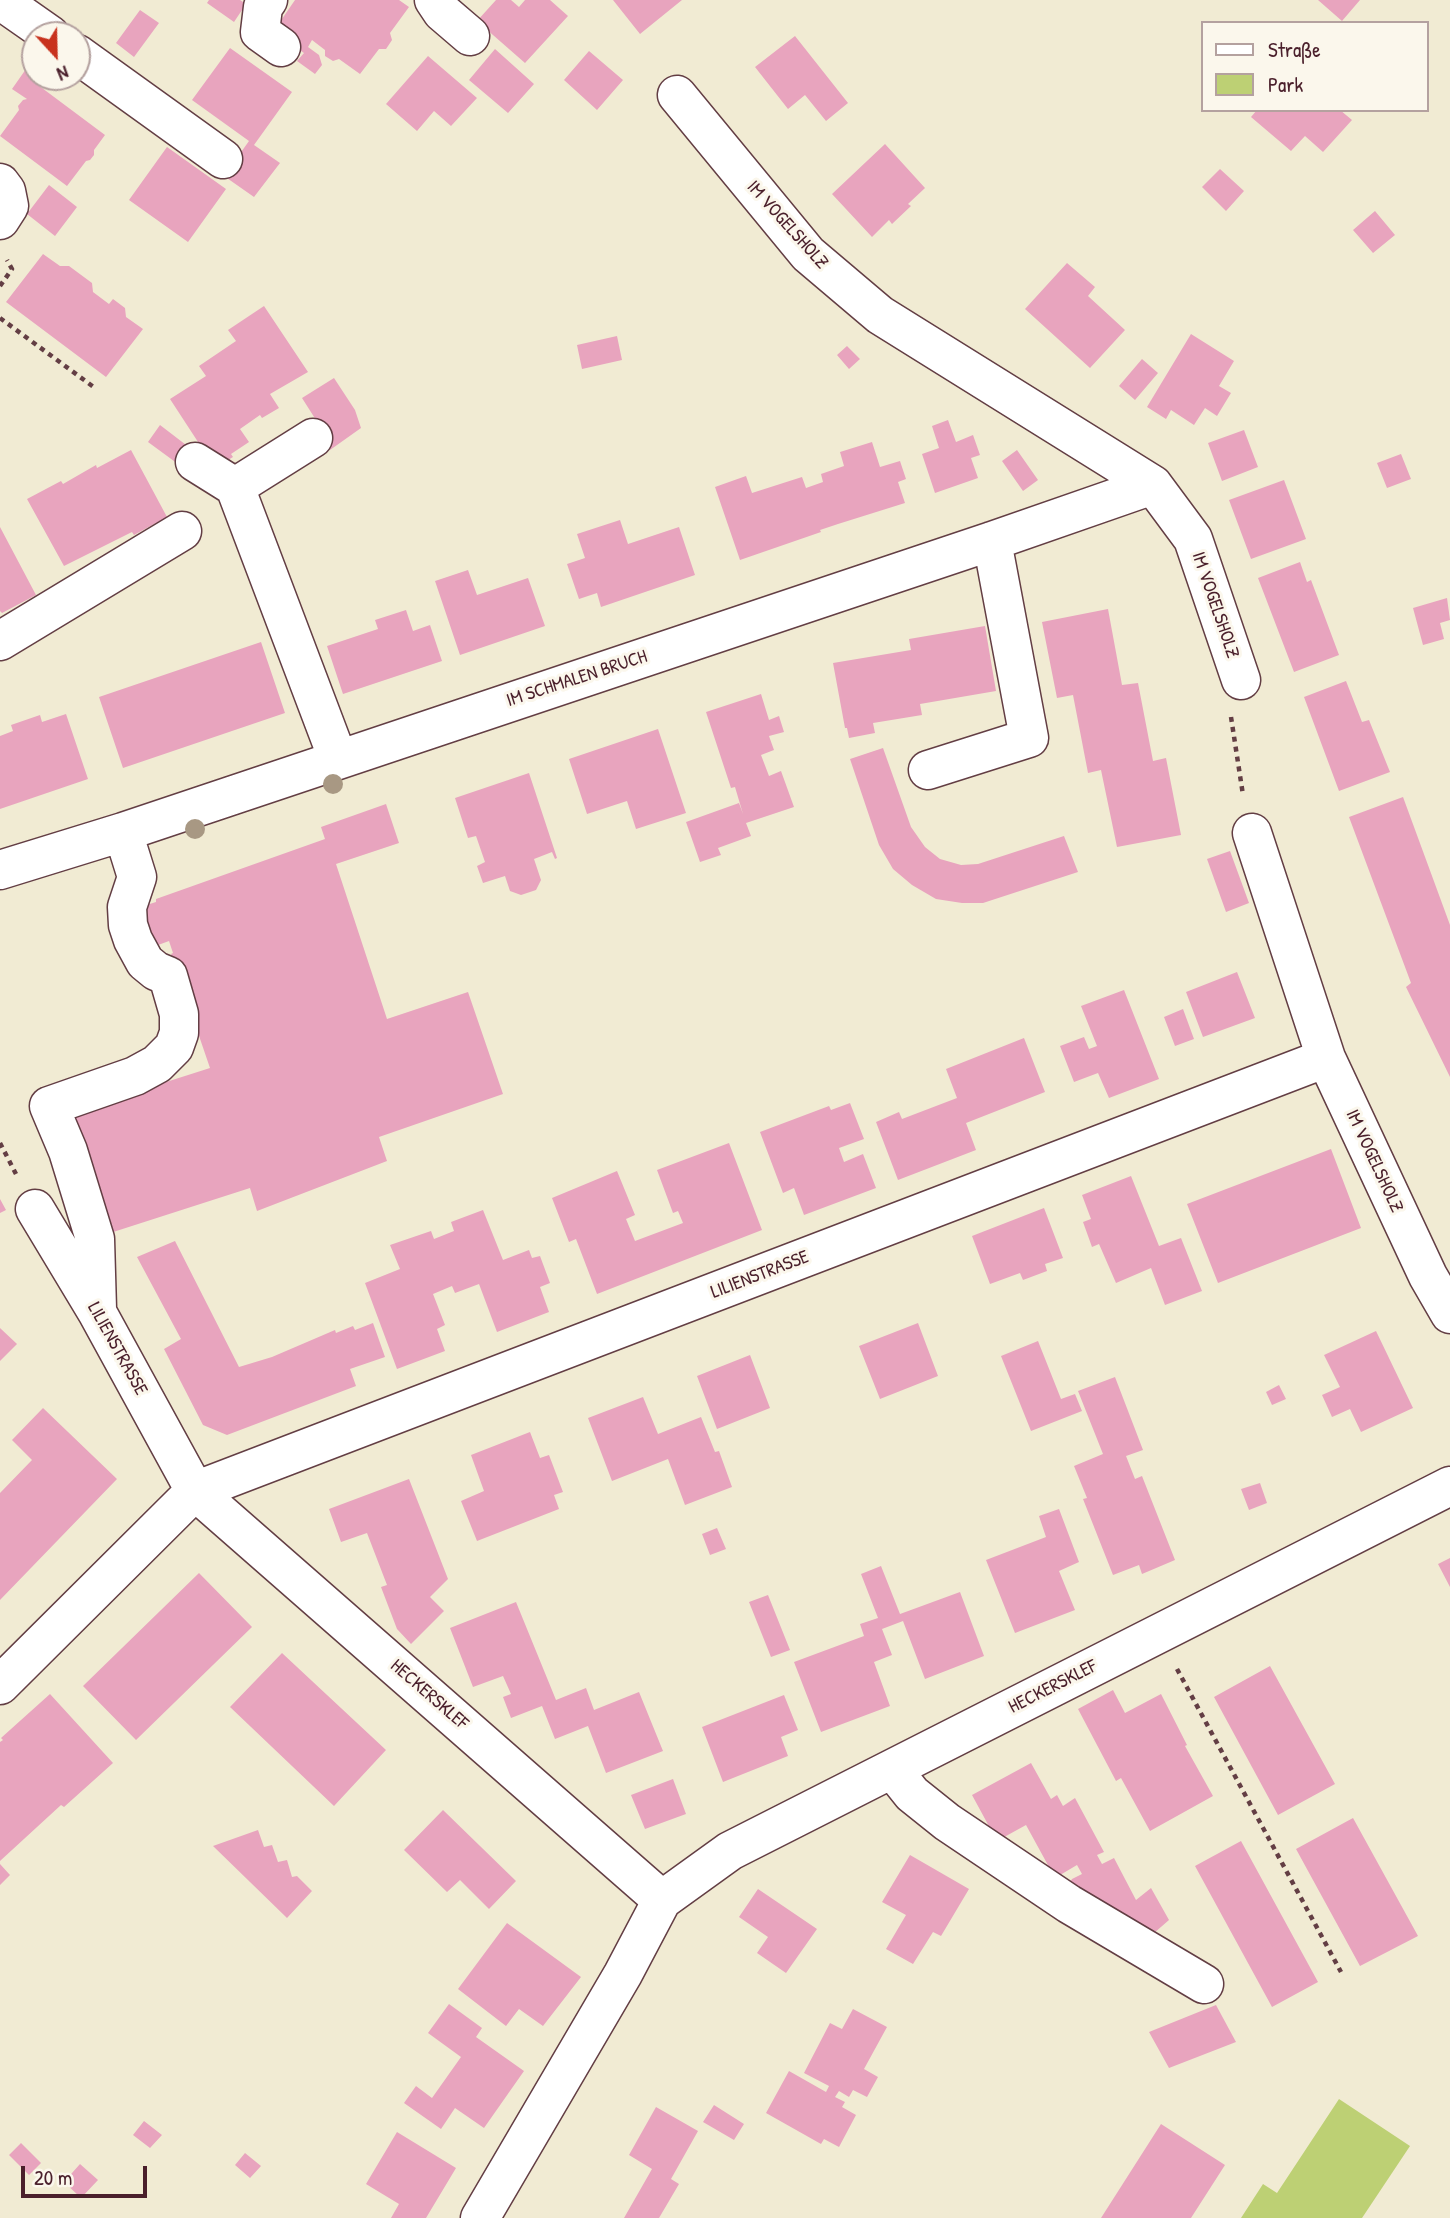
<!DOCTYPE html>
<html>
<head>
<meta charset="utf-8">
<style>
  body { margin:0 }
  #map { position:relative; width:1450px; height:2218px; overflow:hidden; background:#f1ebd3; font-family:"Patrick Hand",sans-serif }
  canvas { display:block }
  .legend { position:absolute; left:1201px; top:21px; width:228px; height:91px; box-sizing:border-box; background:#fbf7ec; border:2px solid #b4a19f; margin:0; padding:9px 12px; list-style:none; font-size:21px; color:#4a1f2b }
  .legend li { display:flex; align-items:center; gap:14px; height:35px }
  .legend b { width:35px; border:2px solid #b4a19f }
  .north { position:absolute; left:21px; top:21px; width:70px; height:70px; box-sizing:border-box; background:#fbf7ec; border:2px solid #b4a19f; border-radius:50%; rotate:158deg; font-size:19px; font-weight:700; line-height:28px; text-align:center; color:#4a1f2b }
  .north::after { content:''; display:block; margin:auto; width:24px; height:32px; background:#c8321e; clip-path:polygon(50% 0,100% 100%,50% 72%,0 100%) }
  .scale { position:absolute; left:21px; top:2166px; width:126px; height:32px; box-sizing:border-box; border:4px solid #4a1f2b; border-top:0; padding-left:9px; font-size:21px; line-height:24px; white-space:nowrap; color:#4a1f2b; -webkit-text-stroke:5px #fbf7ec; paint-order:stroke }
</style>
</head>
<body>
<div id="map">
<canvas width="1450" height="2218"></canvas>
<ul class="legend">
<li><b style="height:9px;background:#fff"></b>Straße</li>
<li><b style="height:19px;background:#bdd074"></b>Park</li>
</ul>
<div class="north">N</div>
<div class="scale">20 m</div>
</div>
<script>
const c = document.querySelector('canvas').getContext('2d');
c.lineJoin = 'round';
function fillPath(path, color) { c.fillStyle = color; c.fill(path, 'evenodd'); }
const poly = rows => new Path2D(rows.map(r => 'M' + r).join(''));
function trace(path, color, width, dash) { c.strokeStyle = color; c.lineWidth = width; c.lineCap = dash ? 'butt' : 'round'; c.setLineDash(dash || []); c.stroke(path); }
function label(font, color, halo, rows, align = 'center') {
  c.font = font + ' "Patrick Hand",sans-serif'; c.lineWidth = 6; c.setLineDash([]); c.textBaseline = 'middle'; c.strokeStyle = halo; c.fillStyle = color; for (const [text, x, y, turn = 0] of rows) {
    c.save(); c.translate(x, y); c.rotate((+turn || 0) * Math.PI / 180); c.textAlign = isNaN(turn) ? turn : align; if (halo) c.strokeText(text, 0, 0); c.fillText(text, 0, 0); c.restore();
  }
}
const green = poly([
  [1339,2099,1410,2146,1362,2218,1241,2218,1263,2184,1277,2193]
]);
const building = poly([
  [209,0,240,0,246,4,234,22,207,3],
  [295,0,399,0,409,7,390,33,392,40,386,49,379,49,360,74,339,59,333,61,325,56,325,50,312,40,308,47,319,55,322,65,315,74,297,61,304,53,273,32],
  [496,0,511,0,519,7,525,0,550,0,568,16,525,63,477,21],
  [613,0,682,0,640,34],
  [1318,0,1360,0,1342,21],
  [140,10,159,23,134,57,116,43],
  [795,36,848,103,826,121,805,95,788,109,755,67],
  [230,48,292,92,254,145,280,163,254,197,224,176,249,141,192,100],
  [495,49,534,84,508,113,469,80],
  [589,51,623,80,597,110,564,80],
  [428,56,477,98,451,126,434,111,417,131,386,104],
  [33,59,35,61,35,77,44,77,38,85,105,135,94,150,94,155,90,160,86,161,67,186,0,136,19,110,18,106,23,100,27,99,12,89],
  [1257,110,1340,110,1352,120,1323,152,1305,136,1291,151,1251,117],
  [885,144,925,188,908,204,911,206,892,224,889,220,872,237,832,194],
  [167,147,226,189,188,242,129,200],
  [1220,169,1244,191,1226,211,1202,187],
  [49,185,77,207,55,236,27,214],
  [1375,211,1395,235,1373,253,1353,230],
  [43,254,60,266,69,266,92,283,93,292,109,304,113,299,125,308,126,317,143,329,106,377,6,302],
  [1067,263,1095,287,1088,296,1125,330,1090,368,1025,309],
  [264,306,308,372,270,394,279,408,262,418,260,415,240,429,249,442,231,454,233,457,215,468,170,399,206,376,199,366,236,341,228,330],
  [1191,334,1234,361,1219,386,1231,393,1217,416,1205,408,1194,425,1171,410,1166,419,1147,407],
  [617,336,622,360,582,369,577,345],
  [847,346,860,359,849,369,837,355],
  [1142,359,1158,373,1135,400,1119,386],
  [334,378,355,410,361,428,330,450,319,434,323,431,302,398],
  [948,420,956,442,973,435,980,455,971,458,978,478,935,493,922,454,939,448,932,426],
  [160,425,190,448,178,464,148,442],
  [1244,430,1258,467,1222,481,1208,443],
  [872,442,880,467,900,461,906,479,898,482,905,503,838,524,820,530,821,532,740,560,715,487,746,476,752,493,802,477,806,488,823,482,821,474,844,466,840,452],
  [131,450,167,517,134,535,132,532,64,566,27,499,61,481,63,484,96,465,97,468],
  [1017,450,1038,480,1023,491,1002,461],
  [1401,454,1411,479,1387,488,1377,463],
  [1284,480,1306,539,1251,559,1229,500],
  [620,520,628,544,679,527,695,575,601,607,597,593,579,599,567,564,585,558,577,534],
  [0,527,36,595,2,613,0,611],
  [1300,562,1307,582,1311,580,1339,655,1294,672,1258,578],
  [468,570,477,595,528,578,545,626,460,655,435,581],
  [1447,598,1450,620,1440,623,1444,639,1423,645,1413,608],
  [1108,609,1122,685,1138,683,1153,761,1166,758,1181,835,1117,847,1101,770,1088,773,1073,695,1057,698,1042,622],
  [406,610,413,631,430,625,442,661,343,694,327,646,378,629,375,620],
  [985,626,996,691,920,704,922,715,873,723,875,733,849,738,847,728,845,728,833,663,911,650,909,639],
  [261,642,285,713,123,768,99,697],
  [1346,681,1362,722,1369,720,1390,772,1339,791,1304,697],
  [761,694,769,720,779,716,784,732,769,736,774,750,761,755,769,776,781,771,794,807,746,823,751,836,718,848,721,855,700,862,686,822,739,803,743,814,735,787,731,788,706,712],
  [66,714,88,779,0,809,0,736,13,731,11,725,40,715,42,722],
  [658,729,686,813,636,829,627,801,587,814,569,759],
  [883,748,911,827,925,847,940,859,961,865,978,864,1064,836,1078,872,983,903,962,903,936,899,912,885,893,869,879,845,850,759],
  [529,773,557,858,555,859,552,852,534,859,541,880,536,890,521,895,510,891,505,876,483,883,477,866,485,862,476,836,468,838,455,798],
  [1403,797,1450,925,1450,1077,1406,987,1411,983,1349,817],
  [386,804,399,843,336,864,387,1019,468,992,503,1094,379,1137,387,1161,257,1211,250,1188,107,1234,66,1114,210,1068,171,954,173,953,169,941,150,948,137,908,156,902,156,899,325,839,321,827],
  [1230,851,1249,903,1226,912,1207,859],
  [1237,972,1255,1018,1203,1037,1186,992],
  [1124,990,1159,1079,1109,1098,1098,1073,1074,1082,1060,1046,1084,1037,1089,1049,1097,1046,1081,1006],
  [1183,1009,1194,1039,1175,1046,1164,1017],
  [1024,1038,1045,1092,966,1123,976,1150,898,1180,876,1122,899,1112,902,1119,957,1098,946,1069],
  [850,1103,864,1139,839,1148,844,1162,863,1154,876,1188,804,1215,794,1188,783,1193,760,1132,829,1106,831,1110],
  [729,1143,762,1230,597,1294,576,1239,569,1242,552,1198,617,1171,635,1215,626,1219,635,1241,683,1223,678,1211,673,1213,657,1170],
  [1331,1149,1361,1228,1218,1283,1187,1204],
  [1131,1176,1159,1246,1181,1238,1202,1291,1165,1305,1151,1268,1116,1283,1099,1244,1092,1247,1083,1222,1091,1219,1082,1195],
  [0,1199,6,1210,0,1213],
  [1044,1208,1063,1258,1045,1264,1047,1271,1023,1280,1020,1273,990,1284,972,1236],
  [483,1210,503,1260,529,1250,532,1258,540,1256,550,1283,540,1287,549,1312,497,1332,479,1284,455,1293,452,1286,433,1294,445,1325,437,1329,445,1351,397,1369,365,1283,400,1269,390,1245,431,1231,434,1239,454,1231,451,1222],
  [175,1241,239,1367,272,1357,335,1330,336,1333,353,1326,355,1330,373,1323,385,1357,350,1369,356,1386,227,1435,203,1425,164,1349,181,1339,137,1257],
  [918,1323,938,1376,880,1399,859,1346],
  [0,1328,17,1344,0,1361],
  [1376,1331,1413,1408,1361,1432,1350,1409,1332,1417,1322,1395,1340,1387,1324,1355],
  [1038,1341,1061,1399,1075,1394,1082,1411,1031,1431,1001,1356],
  [750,1355,770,1408,717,1429,697,1376],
  [1115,1377,1143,1450,1126,1456,1135,1479,1142,1476,1175,1560,1142,1574,1139,1565,1113,1575,1083,1499,1087,1498,1074,1466,1103,1454,1078,1391],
  [1279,1385,1286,1399,1272,1405,1266,1392],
  [643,1397,658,1434,701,1417,715,1452,719,1451,732,1487,685,1505,668,1459,612,1481,588,1418],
  [43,1408,117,1479,0,1600,0,1493,32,1460,12,1440],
  [530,1432,540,1458,549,1455,563,1492,554,1495,559,1509,477,1541,461,1501,484,1491,471,1455],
  [409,1479,448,1579,430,1597,444,1611,411,1644,397,1629,381,1587,387,1585,367,1533,341,1542,329,1509],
  [1260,1483,1267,1503,1249,1510,1241,1489],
  [1059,1509,1079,1562,1059,1571,1075,1610,1015,1633,986,1560,1046,1537,1039,1516],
  [717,1528,726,1549,710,1555,702,1534],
  [1450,1558,1450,1587,1438,1564],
  [881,1566,900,1614,960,1592,984,1656,925,1679,903,1621,882,1629,892,1655,874,1662,890,1706,821,1732,794,1662,864,1636,860,1624,878,1618,861,1574],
  [199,1573,252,1627,136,1740,83,1686],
  [768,1595,790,1650,771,1657,749,1602],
  [516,1602,556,1700,586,1688,594,1710,639,1692,663,1751,606,1773,588,1726,555,1739,542,1706,511,1718,503,1697,511,1694,503,1676,473,1687,450,1628],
  [282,1653,386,1750,334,1806,230,1707],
  [1270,1666,1335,1784,1278,1815,1214,1697],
  [1113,1690,1125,1713,1161,1694,1187,1745,1185,1746,1213,1796,1150,1831,1121,1778,1116,1781,1078,1709],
  [50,1694,113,1763,64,1807,61,1805,0,1861,0,1742,3,1740,1,1738],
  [784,1695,798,1730,781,1737,788,1756,723,1782,702,1727],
  [1031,1763,1051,1799,1057,1795,1063,1806,1075,1798,1104,1852,1097,1855,1102,1864,1114,1858,1136,1900,1151,1888,1169,1920,1146,1940,1068,1886,1072,1879,1082,1874,1077,1865,1055,1878,1026,1825,997,1841,972,1795],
  [673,1779,686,1814,645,1829,631,1795],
  [443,1810,516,1881,489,1909,460,1880,447,1892,404,1850],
  [1353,1818,1418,1936,1360,1966,1296,1849],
  [258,1830,264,1847,272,1845,278,1862,287,1860,292,1877,297,1876,312,1891,287,1918,213,1846],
  [1241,1841,1318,1982,1272,2007,1195,1866],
  [910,1855,969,1889,941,1936,933,1932,913,1964,886,1949,906,1915,882,1902],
  [0,1864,10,1875,0,1885],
  [758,1889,817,1929,786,1973,757,1953,768,1937,739,1917],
  [507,1923,581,1977,543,2026,519,2009,506,2026,458,1989],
  [449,2004,482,2028,476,2037,524,2071,484,2128,455,2108,441,2129,404,2103,416,2086,432,2098,461,2057,428,2033],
  [1216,2005,1236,2042,1169,2068,1149,2032],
  [853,2009,887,2027,864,2069,878,2077,867,2097,853,2090,849,2097,839,2091,835,2097,845,2102,842,2107,856,2115,839,2147,824,2139,821,2144,766,2113,789,2071,826,2092,829,2086,804,2073,830,2023,842,2029],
  [714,2105,744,2124,734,2140,703,2122],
  [656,2107,698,2131,671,2179,679,2184,659,2218,624,2218,652,2169,629,2155],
  [144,2121,162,2135,150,2148,133,2135],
  [1161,2124,1225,2165,1191,2218,1101,2218],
  [397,2132,456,2168,426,2218,391,2218,399,2204,366,2184],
  [21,2143,41,2163,29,2175,9,2155],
  [245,2153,261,2166,250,2178,235,2165],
  [80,2164,98,2180,81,2198,64,2182]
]);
const path = poly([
  [0,286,12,269,7,260],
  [0,318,95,388],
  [1231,717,1243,795],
  [0,1143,16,1174],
  [1177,1669,1341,1972]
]);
const minor = poly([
  [0,0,50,35],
  [268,0,263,7,260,32,281,47],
  [434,0,442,12,470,36],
  [77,54,223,159],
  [677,95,808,254,880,315,1153,485,1193,539,1241,680],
  [0,183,6,191,9,206,0,220],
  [195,462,235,487,338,759],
  [235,487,313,438],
  [0,641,182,531],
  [928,770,1029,738,992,541],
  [1252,833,1326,1058,1428,1276,1450,1314],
  [0,870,123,832,992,541,1153,485],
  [35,1209,97,1312,195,1491,662,1900],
  [97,1309,95,1239,68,1151,49,1106,135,1076,157,1064,174,1047,179,1033,179,1014,168,976,156,971,145,962,133,940,128,925,127,907,137,877,123,832],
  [0,1685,195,1491,1326,1058],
  [892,1769,912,1794,947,1822,1069,1904,1204,1984],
  [480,2218,623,1974,662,1900,730,1851,1450,1486]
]);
const trees = [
  [333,784],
  [195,829]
];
const streetNames = [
  ["IM VOGELSHOLZ",787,225,48],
  ["IM VOGELSHOLZ",1215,605,71],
  ["IM SCHMALEN BRUCH",577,679,-18],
  ["IM VOGELSHOLZ",1374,1161,65],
  ["LILIENSTRASSE",760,1275,-21],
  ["LILIENSTRASSE",117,1349,61],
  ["HECKERSKLEF",1053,1687,-27],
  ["HECKERSKLEF",429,1695,41]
];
fillPath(green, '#bdd074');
fillPath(building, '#e8a4be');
trace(minor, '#633e44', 41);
trace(path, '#633e44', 4.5, [5, 5]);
trace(minor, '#fff', 38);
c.fillStyle = '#a89883';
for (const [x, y] of trees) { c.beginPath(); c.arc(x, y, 10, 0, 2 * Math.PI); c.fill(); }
label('19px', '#4a1f2b', '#fbf7ec', streetNames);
</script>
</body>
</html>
